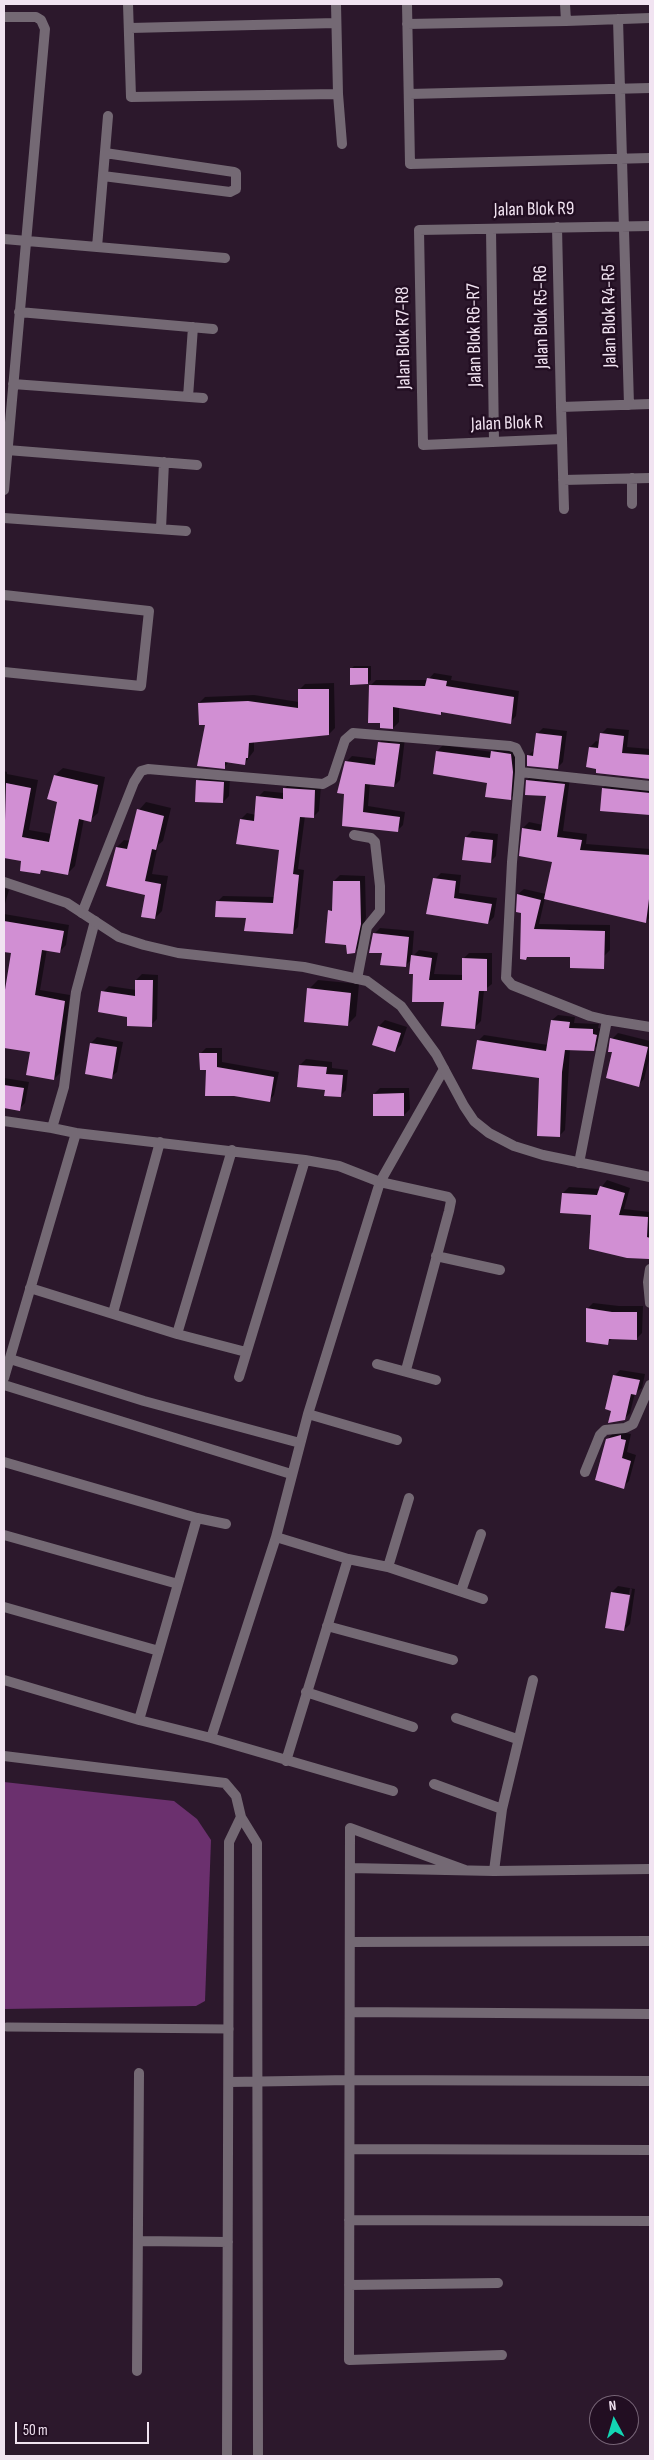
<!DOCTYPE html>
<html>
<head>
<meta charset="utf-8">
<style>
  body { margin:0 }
  #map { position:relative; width:654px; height:2460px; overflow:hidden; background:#2c182c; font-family:"Sofia Sans Condensed",sans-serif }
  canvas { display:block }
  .frame { position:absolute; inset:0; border:5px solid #f1e3f1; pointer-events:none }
  .north { position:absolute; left:589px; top:2395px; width:50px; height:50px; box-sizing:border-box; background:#220e22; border:1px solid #756375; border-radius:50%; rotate:354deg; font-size:14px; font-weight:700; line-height:20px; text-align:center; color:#f1e3f1 }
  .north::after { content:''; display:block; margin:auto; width:18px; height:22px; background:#13d5b3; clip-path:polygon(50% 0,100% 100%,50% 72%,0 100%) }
  .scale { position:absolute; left:15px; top:2422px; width:134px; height:22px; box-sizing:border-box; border:2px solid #f1e3f1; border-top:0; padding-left:6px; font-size:15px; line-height:18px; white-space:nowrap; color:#f1e3f1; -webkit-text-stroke:4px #220e22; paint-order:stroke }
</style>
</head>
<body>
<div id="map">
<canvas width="654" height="2460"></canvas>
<div class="frame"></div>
<div class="north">N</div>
<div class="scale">50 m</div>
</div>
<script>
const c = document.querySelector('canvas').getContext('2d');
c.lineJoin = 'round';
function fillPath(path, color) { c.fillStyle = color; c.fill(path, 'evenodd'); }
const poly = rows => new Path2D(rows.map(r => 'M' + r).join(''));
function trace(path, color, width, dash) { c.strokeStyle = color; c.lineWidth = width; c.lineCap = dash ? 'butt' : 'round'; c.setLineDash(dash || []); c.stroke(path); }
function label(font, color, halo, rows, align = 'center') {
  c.font = font + ' "Sofia Sans Condensed",sans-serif'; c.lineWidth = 5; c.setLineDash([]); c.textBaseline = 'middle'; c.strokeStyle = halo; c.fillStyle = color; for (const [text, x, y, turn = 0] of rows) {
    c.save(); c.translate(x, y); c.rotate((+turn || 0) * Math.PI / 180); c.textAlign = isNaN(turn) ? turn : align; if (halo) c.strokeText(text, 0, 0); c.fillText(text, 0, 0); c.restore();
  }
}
const water = poly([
  [4,1782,174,1801,197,1819,211,1840,205,2001,196,2006,4,2009]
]);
const shadow = poly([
  [354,666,371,666,371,680,368,683,351,669],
  [434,673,452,676,451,680,519,691,516,716,510,722,443,711,441,714,399,707,399,722,393,728,382,722,370,686,376,680,428,680],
  [334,683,335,728,329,734,254,741,254,751,244,764,230,761,224,767,199,703,205,697,254,695,299,702,299,690,305,684],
  [543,728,567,731,563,762,557,768,528,756,534,750,537,734],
  [607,728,629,730,627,747,650,749,650,778,598,772,590,747,596,741,600,742,601,734],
  [385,737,405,738,400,780,394,786,370,783,368,806,405,812,403,825,397,831,343,825,346,762,352,756,377,759,379,743],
  [443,745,492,752,498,746,517,748,516,793,510,799,488,782,437,751],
  [63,768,105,777,98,813,90,820,84,819,75,866,67,874,43,869,39,872,23,860,4,857,4,771,7,772,7,774,38,780,29,830,52,834,59,801,55,775],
  [534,774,570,778,563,831,587,834,586,844,650,849,650,917,646,922,545,898,539,924,610,925,610,950,604,956,530,955,526,959,523,912,518,894,524,889,546,894,554,861,521,855,523,828,529,822,543,825,548,795,527,780],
  [203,775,230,777,229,796,223,802,197,781],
  [291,782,321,785,319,811,313,817,305,816,298,869,304,870,298,927,292,933,217,902,223,896,275,897,280,849,238,843,241,819,247,813,256,815,258,797,264,791,284,793,285,788],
  [609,782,650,787,650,812,648,814,603,788],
  [146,802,171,808,163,841,158,845,152,874,168,876,162,911,155,918,146,894,117,847,124,840,131,841,139,810],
  [472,831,498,834,496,856,490,862,466,837],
  [441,873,461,875,459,893,497,898,494,917,488,923,428,913,435,879],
  [340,875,365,876,366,917,360,946,354,952,348,944,330,911,334,907,334,881],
  [4,888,9,890,4,907],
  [4,914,69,925,66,945,60,951,47,949,40,990,70,995,60,1073,54,1079,31,1051,4,1047,4,1003,14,944,4,940],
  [380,928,414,931,412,957,419,950,438,953,434,974,463,975,463,959,469,953,492,953,492,984,484,990,481,1021,475,1027,414,973,412,959,405,966,383,951,374,934],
  [142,974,158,975,157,1019,151,1025,128,1016,103,992,109,986,136,990,136,980],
  [318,980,359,984,356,1016,347,1025,309,989],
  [558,1015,575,1017,574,1023,599,1024,598,1028,602,1029,599,1044,593,1050,570,1049,565,1130,559,1136,540,1077,478,1041,484,1035,548,1045,552,1020],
  [385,1020,407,1027,401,1045,395,1051,373,1044,379,1026],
  [618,1033,650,1041,650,1056,644,1079,638,1085,612,1039],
  [97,1037,123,1042,117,1072,111,1077,91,1043],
  [206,1048,222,1048,222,1062,279,1072,274,1095,269,1101,207,1068,200,1054],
  [306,1059,332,1062,332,1068,348,1070,346,1090,340,1096,326,1088,300,1065],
  [4,1078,29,1082,25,1103,19,1109,4,1107],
  [380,1088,409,1088,410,1109,404,1115,374,1094],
  [607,1180,630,1188,624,1209,650,1212,650,1258,627,1257,593,1214,563,1193,569,1187,600,1189],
  [593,1303,619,1306,643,1306,642,1333,636,1339,613,1338,607,1343,587,1309],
  [620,1370,645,1374,642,1388,635,1393,630,1413,624,1419,612,1410,614,1376],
  [626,1430,626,1433,631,1434,627,1452,636,1455,629,1481,623,1487,607,1440,613,1433],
  [618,1586,635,1589,630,1624,624,1630,607,1627,612,1592],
  [630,1588,632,1589,626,1625,624,1625]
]);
const building = poly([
  [350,668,368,668,368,684,350,685],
  [427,678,447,681,446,686,514,697,511,724,441,712,441,715,393,707,393,729,380,728,380,723,368,723,369,685,425,686],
  [298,689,329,689,329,735,249,743,248,758,246,758,245,765,225,762,225,769,197,766,205,725,199,725,198,703,248,701,298,708],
  [536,733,562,736,558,769,527,766,527,755,533,756],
  [600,733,624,736,622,753,650,755,650,779,596,773,596,769,586,767,589,747,598,748],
  [378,742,400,744,394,787,365,784,363,812,400,817,398,832,342,826,344,794,337,793,345,761,375,765],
  [436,751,490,758,491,751,511,754,513,772,511,800,485,797,487,783,433,774],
  [54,775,98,785,91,822,79,819,68,875,41,870,40,874,20,871,21,861,4,858,6,783,31,788,22,837,49,842,57,802,47,799],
  [196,780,224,782,223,803,195,802],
  [526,780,565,784,557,837,582,840,580,850,650,855,650,891,646,923,544,899,552,862,519,856,522,828,541,831,546,796,525,795],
  [283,788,315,790,314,818,300,817,293,874,299,875,293,934,244,931,246,918,215,917,216,901,273,903,279,850,236,844,240,819,254,821,256,796,283,799],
  [602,788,650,793,650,815,600,811],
  [137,809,164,816,156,850,152,849,145,881,161,884,155,919,141,917,145,895,106,886,116,847,127,849],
  [465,837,493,840,491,863,462,860],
  [433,878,456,881,454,898,492,904,488,924,426,914],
  [333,881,360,881,361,924,355,953,347,954,346,945,325,943,328,910,332,911],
  [517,894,541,900,534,929,605,931,604,969,570,968,570,957,527,957,526,960,520,959,521,913,516,912],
  [4,921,64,931,60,953,42,950,35,995,65,1001,54,1080,26,1075,30,1052,4,1048,4,996,11,953,4,952],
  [373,933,409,937,406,967,380,965,382,953,369,953],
  [411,955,432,958,429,980,462,980,462,958,487,959,487,991,479,991,475,1029,441,1026,444,1002,412,1002,413,974,409,974],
  [135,980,153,980,152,1027,127,1026,127,1017,98,1012,101,991,135,996],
  [307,988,351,993,348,1026,304,1022],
  [551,1020,570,1022,569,1028,593,1029,593,1034,597,1035,594,1051,565,1050,562,1072,560,1137,537,1136,539,1078,472,1069,477,1040,546,1051],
  [378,1026,401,1033,395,1052,372,1045],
  [610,1038,648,1047,639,1087,606,1078,612,1052,608,1052],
  [90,1043,117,1047,112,1079,85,1074],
  [199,1053,217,1053,217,1067,274,1077,270,1102,234,1096,205,1096,206,1070,200,1070],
  [299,1065,327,1067,326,1074,343,1075,341,1097,324,1096,325,1090,297,1087],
  [4,1085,24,1088,20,1111,4,1108],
  [404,1093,404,1116,373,1116,373,1094],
  [600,1186,625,1193,619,1215,648,1217,647,1237,650,1238,649,1259,627,1258,589,1249,591,1215,560,1213,562,1193,597,1195],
  [586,1308,612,1312,637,1312,637,1340,609,1339,608,1345,586,1342],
  [613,1375,640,1380,636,1395,631,1394,625,1420,608,1423,611,1411,605,1409],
  [621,1435,621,1439,626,1440,622,1458,631,1461,624,1489,595,1480,606,1439],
  [611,1592,630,1595,624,1631,605,1628]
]);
const service = poly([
  [7,2027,229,2029]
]);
const minor = poly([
  [128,4,131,97,338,94,342,144],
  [336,4,338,94],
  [407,4,410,164,650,158],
  [4,17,36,17,41,20,45,29,4,490],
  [618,19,629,405],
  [566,21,650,18],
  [407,24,566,21,565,4],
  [130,28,336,23],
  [409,94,650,88],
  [103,176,230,192,236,189,236,173,234,172,105,153],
  [650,226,419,230,423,445,562,439,561,407,650,404],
  [557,227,561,407],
  [491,229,494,442],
  [4,239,225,258],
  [97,247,108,116],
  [19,312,213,329],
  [13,384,203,398],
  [188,397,193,327],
  [562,439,564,509],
  [7,450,197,465],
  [632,478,632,504],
  [563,480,650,478],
  [4,518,186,531],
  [161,529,164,462],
  [4,595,149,611,141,686,4,672],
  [520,772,650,786],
  [354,835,371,838,375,842,380,886,380,911,367,927,357,979],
  [82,913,134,782,141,771,148,769,323,784,332,779,345,740,353,733,510,746,516,748,520,756,520,772,512,862,506,978,512,985,590,1016,607,1020,579,1163],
  [607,1020,650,1027],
  [4,1121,52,1128,64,1087,76,992,95,921],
  [52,1128,76,1133],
  [436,1256,500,1270],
  [650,1269,648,1282,650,1303],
  [30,1288,177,1334,246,1352],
  [113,1313,160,1142],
  [177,1334,232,1150],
  [10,1359,144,1401,300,1443],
  [377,1364,436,1380],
  [239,1377,305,1160],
  [4,1378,76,1133,305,1160,339,1166,380,1182,448,1197,451,1201,449,1211,406,1370],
  [4,1385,291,1474],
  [308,1414,397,1440],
  [4,1462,197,1518,226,1524],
  [585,1472,600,1435,605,1430,625,1428,633,1424,650,1385],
  [4,1535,178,1584],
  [276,1537,348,1559,388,1567,483,1599],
  [388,1567,409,1498],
  [461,1591,481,1534],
  [4,1607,159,1651],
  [327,1626,453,1660],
  [4,1680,139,1720,211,1738,276,1537,308,1414,380,1182,444,1069],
  [306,1692,413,1727],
  [456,1718,517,1739],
  [139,1720,197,1518],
  [211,1738,393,1791],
  [4,1756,225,1783,236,1796,241,1817,257,1843,258,2456],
  [286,1761,348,1559],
  [434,1784,502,1809],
  [350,1868,494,1871,650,1869],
  [465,1870,350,1828,349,2360,502,2355],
  [494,1871,502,1809,533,1680],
  [350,1942,650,1941],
  [350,2012,650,2014],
  [230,2082,350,2080,650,2081],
  [350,2149,650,2150],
  [349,2220,650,2221],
  [138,2241,228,2242],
  [349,2285,498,2283],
  [137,2371,139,2073],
  [227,2456,229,1842,241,1817]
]);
const tertiary = poly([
  [4,882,67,903,119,937,144,945,178,953,304,967,367,981,401,1006,436,1054,464,1106,474,1121,489,1133,514,1146,543,1155,650,1177]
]);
const streetNames = [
  ["Jalan Blok R9",534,210,-1],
  ["Jalan Blok R4-R5",610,316,-91],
  ["Jalan Blok R5-R6",542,317,-91],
  ["Jalan Blok R6-R7",475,335,-91],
  ["Jalan Blok R7-R8",404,338,-91],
  ["Jalan Blok R",507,424,-2]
];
fillPath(water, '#6b306e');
fillPath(shadow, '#0007');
fillPath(building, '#d18fd3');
trace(service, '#746974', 9);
trace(minor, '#746974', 10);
trace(tertiary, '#746974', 10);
label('19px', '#f1e3f1', '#220e22', streetNames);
</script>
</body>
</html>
